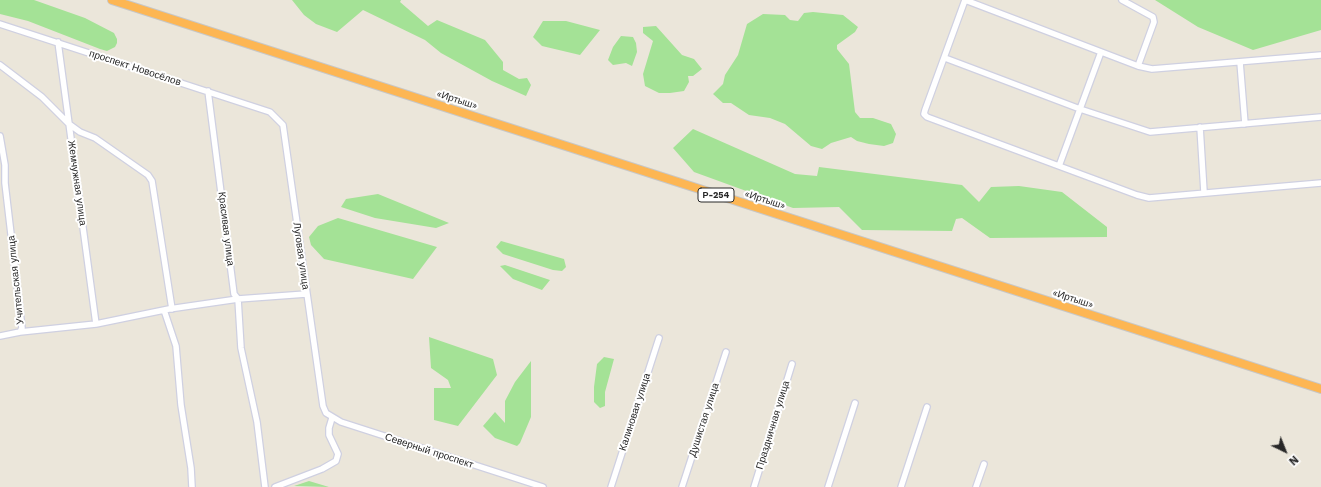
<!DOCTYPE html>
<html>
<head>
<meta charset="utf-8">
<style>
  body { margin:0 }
  #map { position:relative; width:1321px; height:487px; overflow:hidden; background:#ebe6da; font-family:"Work Sans",sans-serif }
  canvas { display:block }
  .north { position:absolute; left:1265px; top:431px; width:40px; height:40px; -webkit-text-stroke:3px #fff; paint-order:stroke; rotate:137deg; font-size:11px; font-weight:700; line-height:16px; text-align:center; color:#282828 }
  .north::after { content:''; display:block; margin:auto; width:14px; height:18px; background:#282828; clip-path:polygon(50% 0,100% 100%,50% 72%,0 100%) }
</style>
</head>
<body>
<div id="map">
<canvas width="1321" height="487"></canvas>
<div class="north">N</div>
</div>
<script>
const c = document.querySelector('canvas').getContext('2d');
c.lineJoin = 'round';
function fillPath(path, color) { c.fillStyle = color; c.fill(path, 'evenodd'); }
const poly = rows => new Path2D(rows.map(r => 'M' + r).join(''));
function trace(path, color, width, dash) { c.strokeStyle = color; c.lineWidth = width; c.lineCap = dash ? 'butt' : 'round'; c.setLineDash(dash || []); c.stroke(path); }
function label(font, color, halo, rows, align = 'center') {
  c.font = font + ' "Work Sans",sans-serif'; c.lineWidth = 4; c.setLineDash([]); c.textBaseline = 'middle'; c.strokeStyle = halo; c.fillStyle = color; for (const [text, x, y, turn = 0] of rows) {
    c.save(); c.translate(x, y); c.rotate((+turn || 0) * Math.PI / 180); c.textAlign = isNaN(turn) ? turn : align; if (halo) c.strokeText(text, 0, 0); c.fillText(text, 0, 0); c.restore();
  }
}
const green = poly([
  [0,0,34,0,85,18,114,33,117,39,117,43,115,47,107,51,100,49,28,21,0,14],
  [292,0,401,0,400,2,428,26,437,20,485,40,503,62,503,70,519,79,527,78,531,85,526,96,492,81,441,53,425,40,363,10,337,32,316,24,304,15],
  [1155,0,1321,0,1321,30,1253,50,1198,27],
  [813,12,843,15,858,27,855,32,837,45,837,49,849,64,855,112,860,118,873,118,891,124,896,134,893,143,884,146,869,144,857,141,851,137,831,143,822,149,811,146,785,124,770,118,749,115,731,103,723,103,713,94,723,84,725,75,738,55,747,24,763,14,785,15,790,20,798,21,804,13],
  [543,21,566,21,600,30,580,55,542,46,533,37],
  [656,26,682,55,694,59,702,69,693,76,688,76,689,82,684,91,670,93,659,93,645,86,643,74,653,41,643,33,643,27],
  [621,36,633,37,636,43,637,52,632,66,626,63,613,65,608,60,613,47],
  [693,129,795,174,817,176,819,167,962,185,979,202,991,187,1019,186,1062,192,1107,227,1107,237,990,238,962,218,956,219,952,231,862,230,839,207,793,208,694,172,673,148],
  [378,194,449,223,436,228,375,218,341,207,346,199],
  [338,218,437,247,413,279,324,259,311,245,309,237,318,226],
  [501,241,564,259,566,267,562,271,553,270,503,254,496,247],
  [505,265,550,280,542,290,513,279,500,266],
  [429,337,493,359,497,375,458,426,434,420,434,388,451,388,448,380,431,368],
  [604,357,614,359,605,392,605,406,600,408,594,402,594,387,597,364],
  [531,361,531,417,520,443,517,446,495,438,483,426,495,412,505,423,505,401,515,382],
  [309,481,329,487,294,486]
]);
const minor = poly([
  [965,0,925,110,924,114,927,117,1137,195,1149,198,1321,183],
  [965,0,1138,66,1152,69,1321,55],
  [1122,0,1153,17,1154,22,1138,66],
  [0,24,270,112,283,125,323,406,326,413,341,422,543,487],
  [58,42,96,324],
  [945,58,1080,109,1150,132,1321,117],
  [1240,62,1245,124],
  [0,65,42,97,69,124,80,132,95,138,148,175,152,181,172,309],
  [208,91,234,294,238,299,306,294],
  [1200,127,1204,192],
  [0,136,5,165,5,183,22,328,20,332,0,336],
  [1059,166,1101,52],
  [164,310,176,346,181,405,191,468,192,487],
  [20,332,96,324,169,309,238,299,241,348,257,422,265,487],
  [275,487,322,469,336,461,338,454,329,435,329,428,332,418],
  [611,487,659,338],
  [682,487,726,352],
  [754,487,792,364],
  [828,487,855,403],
  [901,487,927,407],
  [976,487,984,464]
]);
const highway = poly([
  [112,0,1321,389]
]);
const shields = [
  [716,195,36]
];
const shieldNames = [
  ["Р-254",716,195]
];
const streetNames = [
  ["проспект Новосёлов",135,68,18],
  ["«Иртыш»",457,100,18],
  ["Жемчужная улица",77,183,82],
  ["«Иртыш»",765,200,18],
  ["Красивая улица",226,229,83],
  ["Луговая улица",301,256,82],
  ["Учительская улица",16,280,-96],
  ["«Иртыш»",1073,299,18],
  ["Калиновая улица",635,412,-72],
  ["Душистая улица",704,420,-72],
  ["Праздничная улица",773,425,-73],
  ["Северный проспект",429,451,18]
];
fillPath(green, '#a4e296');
trace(minor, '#cfd0e1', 8);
trace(highway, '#c7c7c7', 10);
trace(minor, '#fff', 5.5);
trace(highway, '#fdb653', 8);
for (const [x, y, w] of shields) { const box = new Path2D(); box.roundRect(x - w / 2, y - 7, w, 14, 3); c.fillStyle = '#fff'; c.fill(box); trace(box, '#282828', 1); }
label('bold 9px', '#282828', null, shieldNames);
label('10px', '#282828', '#fff', streetNames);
</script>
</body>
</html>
